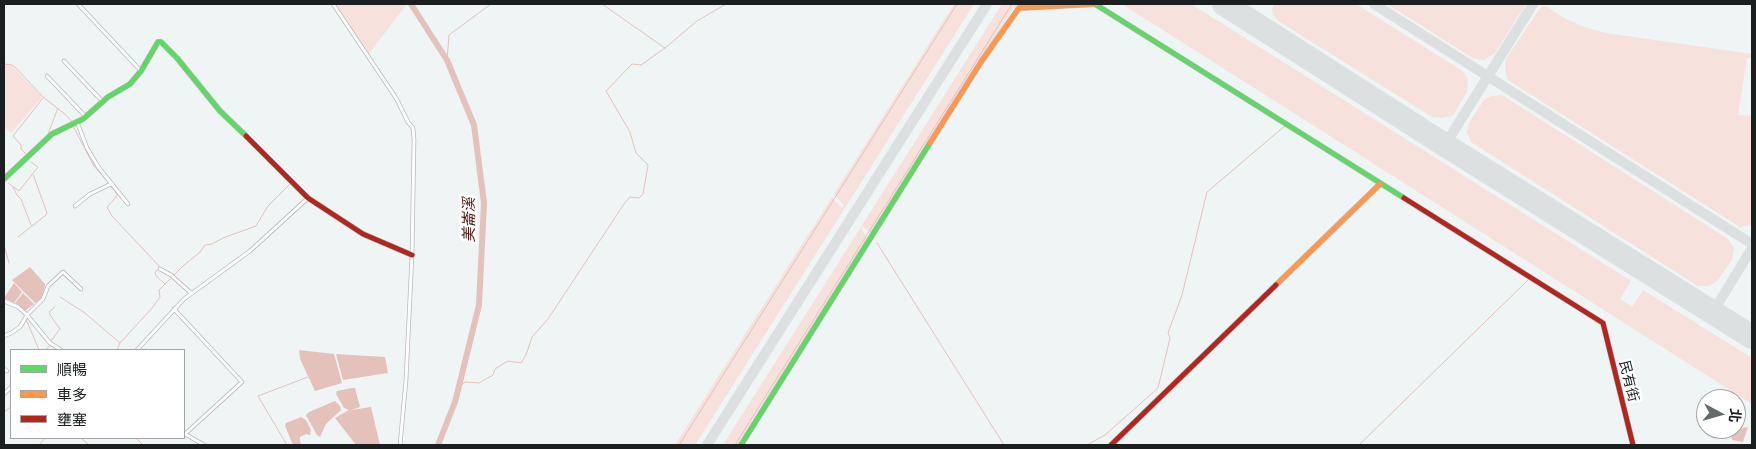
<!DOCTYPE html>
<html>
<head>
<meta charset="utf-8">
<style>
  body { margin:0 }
  #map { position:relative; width:1756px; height:449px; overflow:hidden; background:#eff4f4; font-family:Ubuntu,"Noto Sans TC",sans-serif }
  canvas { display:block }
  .frame { position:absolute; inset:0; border:5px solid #1b1f1f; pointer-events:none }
  .legend { position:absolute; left:10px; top:349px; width:175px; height:90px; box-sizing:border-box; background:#fff; border:1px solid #a4a5a5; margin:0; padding:6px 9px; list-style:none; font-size:15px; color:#1b1f1f }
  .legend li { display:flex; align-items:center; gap:10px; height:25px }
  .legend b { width:25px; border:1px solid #a4a5a5 }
  .north { position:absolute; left:1696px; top:389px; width:50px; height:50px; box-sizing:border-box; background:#fff; border:1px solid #a4a5a5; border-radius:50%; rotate:96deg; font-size:14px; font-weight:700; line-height:20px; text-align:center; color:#1b1f1f }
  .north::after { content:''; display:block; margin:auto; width:18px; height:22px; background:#656a6a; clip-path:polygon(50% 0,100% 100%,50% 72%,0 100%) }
</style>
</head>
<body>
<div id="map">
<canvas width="1756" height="449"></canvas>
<div class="frame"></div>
<ul class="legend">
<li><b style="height:6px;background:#63d668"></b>順暢</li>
<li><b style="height:6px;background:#ff974d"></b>車多</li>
<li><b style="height:6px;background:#b3261e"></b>壅塞</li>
</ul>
<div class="north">北</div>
</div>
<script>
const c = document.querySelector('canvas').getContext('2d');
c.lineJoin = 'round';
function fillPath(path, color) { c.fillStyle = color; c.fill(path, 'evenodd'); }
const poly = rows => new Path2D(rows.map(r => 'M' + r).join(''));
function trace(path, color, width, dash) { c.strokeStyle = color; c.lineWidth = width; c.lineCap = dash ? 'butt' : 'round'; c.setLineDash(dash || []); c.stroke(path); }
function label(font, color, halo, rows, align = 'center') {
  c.font = font + ' Ubuntu,"Noto Sans TC",sans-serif'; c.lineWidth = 5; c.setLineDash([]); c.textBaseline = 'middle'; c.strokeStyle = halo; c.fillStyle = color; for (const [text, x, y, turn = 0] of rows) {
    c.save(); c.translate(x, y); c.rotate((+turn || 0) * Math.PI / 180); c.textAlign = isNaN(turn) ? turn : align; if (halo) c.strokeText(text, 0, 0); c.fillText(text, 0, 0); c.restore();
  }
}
const green = poly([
  [336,4,407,4,368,55],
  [954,4,974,4,695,445,675,445,832,197,842,208,844,205,834,194],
  [1002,4,1053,4,1018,6,1013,9,871,234,863,226,862,227,861,229,868,238,738,445,723,445],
  [1122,4,1191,4,1631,281,1620,299,1632,307,1643,290,1752,358,1752,404],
  [1275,4,1356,4,1464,72,1468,80,1467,92,1453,115,1443,118,1432,117,1277,20,1273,14,1272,9],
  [1387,4,1526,4,1495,53,1484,60,1473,58],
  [1546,6,1564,18,1587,28,1606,33,1752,54,1752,58,1747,58,1738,115,1752,116,1752,225,1740,227,1508,80,1505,70,1506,59,1538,11,1541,7],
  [4,65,12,66,42,97,11,133,4,126],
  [1502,95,1728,239,1734,248,1732,260,1717,281,1709,286,1698,286,1471,142,1467,133,1469,123,1484,100,1491,96]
]);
const water = poly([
  [30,267,45,284,43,297,35,303,12,280],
  [14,283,22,292,14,303,4,298],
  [23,293,34,304,25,311,15,303],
  [299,350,334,354,342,383,315,391,300,359],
  [336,354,385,357,388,373,343,380],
  [352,388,355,388,360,407,351,410,371,407,380,445,356,445,335,418,349,410,344,408,336,394,337,391],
  [335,401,340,406,341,410,326,424,320,437,317,435,306,415,309,412],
  [301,417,306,420,311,430,310,435,306,434,300,437,300,442,302,445,293,445,285,426,286,423],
  [1748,427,1743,442,1732,440,1731,430]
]);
const stream = poly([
  [602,4,665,48],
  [447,60,449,35,491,4],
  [4,64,12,65,15,67,43,97,66,115,72,122],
  [74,128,94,166,108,182],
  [28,154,48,134,58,108],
  [27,155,21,149,21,145,13,136,43,98],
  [8,183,19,191,38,167,31,162],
  [13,187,17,195,21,199,31,225],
  [111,187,117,194,116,197,107,207,112,216,160,267],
  [18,237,46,215,47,213,33,174],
  [877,243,1004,445],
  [4,245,9,263],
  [157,270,155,273,156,276,165,284],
  [60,297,85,313,120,343,117,350],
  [26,319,39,350],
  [51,341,60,329,50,315,49,312,55,307],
  [120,343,153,307,160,297,159,290,183,266,200,252,205,245,212,244,223,238,256,226,268,206,290,184],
  [46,350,50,345],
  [459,388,465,382,479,383,493,375,495,369,508,361,521,363,526,355,532,337,548,319,624,204,630,197,639,198,643,194,648,165,636,153,630,132,606,91,632,64,641,65,665,48,697,21,726,4],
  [4,412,11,407],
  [81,438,89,445],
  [136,438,143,445],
  [39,445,45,438],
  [287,445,258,396,308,377],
  [679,445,957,4],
  [735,445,1012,4],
  [1087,445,1105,435,1158,388,1170,338,1168,333,1182,295,1207,192,1286,125],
  [1359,445,1529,279]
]);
const river = poly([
  [411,4,447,60,474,125,484,203,479,305,455,402,438,445]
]);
const taxiway = poly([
  [1374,4,1752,244],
  [1445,145,1533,4],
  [1713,312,1752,248],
  [707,445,987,4]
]);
const runway = poly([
  [1224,4,1445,145,1752,337]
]);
const street = poly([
  [78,4,141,71],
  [333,4,396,98,408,122,413,128,414,140,412,255,406,380,400,445],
  [64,61,103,102],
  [47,76,86,117],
  [77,122,87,148,99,168,128,204],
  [75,206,90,194,111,184],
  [160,269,171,275,191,293],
  [4,301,18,307,27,315,50,343,61,350],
  [174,309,242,382,185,434],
  [4,336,11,333,20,327,27,315,43,299,48,286,63,272,81,289],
  [137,350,184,299,250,251,308,198],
  [4,369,7,371],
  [4,394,11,387],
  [185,434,204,445]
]);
const fast = poly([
  [1095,4,1404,198],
  [4,179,52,134,83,119,108,97,130,84,141,71,158,42,161,42,177,58,220,111,246,136],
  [741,445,930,143]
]);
const slow = poly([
  [930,143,981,62,1019,8,1096,4],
  [1276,285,1380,184]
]);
const jam = poly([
  [246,136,308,198,363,234,412,255],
  [1404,198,1603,323,1633,445],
  [1111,445,1276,285]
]);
const streetNames = [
  ["民有街",1629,381,76]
];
const waterNames = [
  ["美崙溪",469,220,-90]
];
fillPath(green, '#f6e1dd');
fillPath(water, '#e5c1bc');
trace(stream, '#e5c1bc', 1);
trace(river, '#e5c1bc', 6);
trace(taxiway, '#dde0e0', 10);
trace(runway, '#dde0e0', 24);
trace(street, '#b7bbbb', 4.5);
trace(fast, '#b7bbbb', 6);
trace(slow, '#b7bbbb', 6);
trace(jam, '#b7bbbb', 6);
trace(street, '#fdfdfd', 3);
trace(fast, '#63d668', 5);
trace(slow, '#ff974d', 5);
trace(jam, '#b3261e', 5);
label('14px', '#1b1f1f', '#fff', streetNames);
label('italic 15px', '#521310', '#fff', waterNames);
</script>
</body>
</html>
